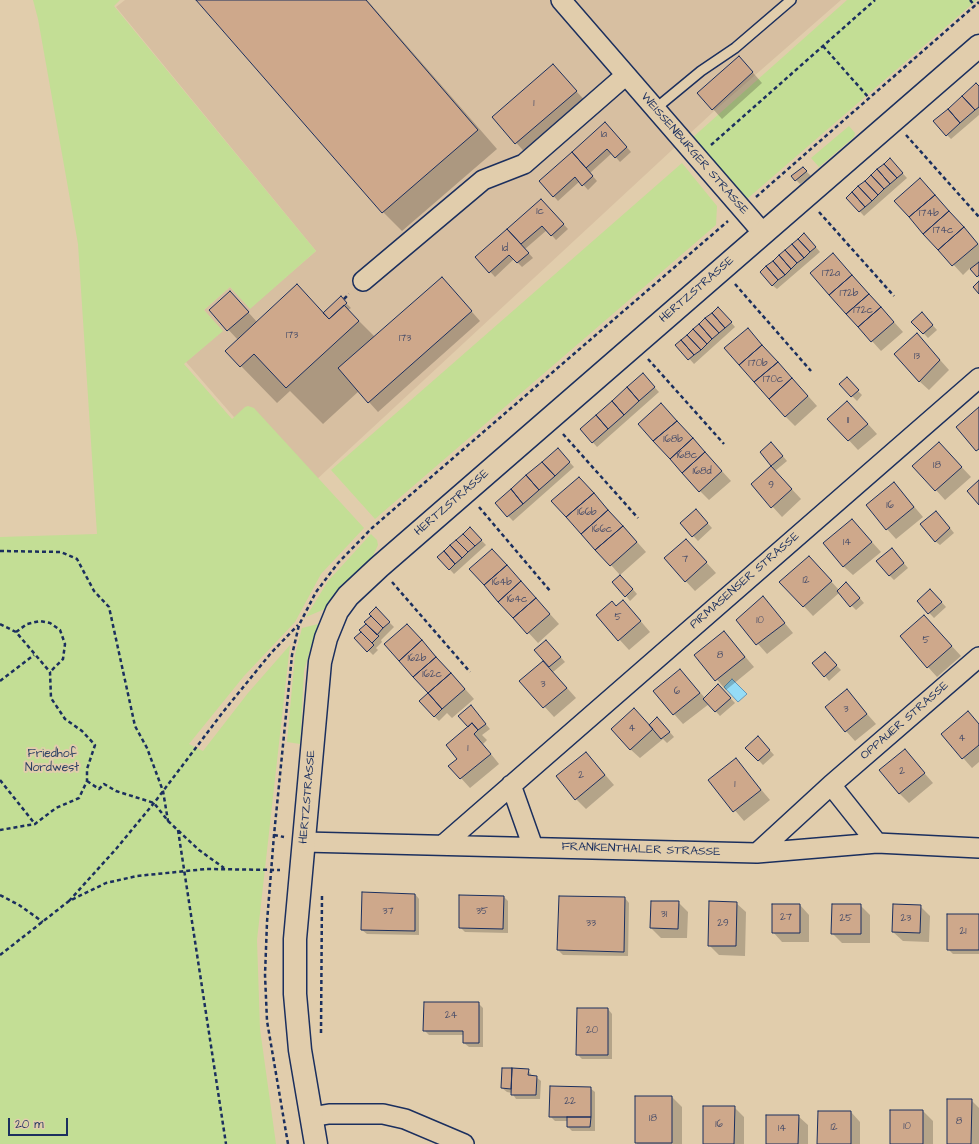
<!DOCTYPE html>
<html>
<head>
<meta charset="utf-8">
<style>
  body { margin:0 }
  #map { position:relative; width:979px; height:1144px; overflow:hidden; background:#e1cdac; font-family:"Architects Daughter",sans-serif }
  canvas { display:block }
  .scale { position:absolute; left:8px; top:1118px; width:60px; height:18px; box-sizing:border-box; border:2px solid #1b2f5e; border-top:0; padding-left:5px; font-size:12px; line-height:14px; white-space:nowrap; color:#1b2f5e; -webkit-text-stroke:3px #e1cdac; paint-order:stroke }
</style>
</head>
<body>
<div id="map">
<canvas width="979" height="1144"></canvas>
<div class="scale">20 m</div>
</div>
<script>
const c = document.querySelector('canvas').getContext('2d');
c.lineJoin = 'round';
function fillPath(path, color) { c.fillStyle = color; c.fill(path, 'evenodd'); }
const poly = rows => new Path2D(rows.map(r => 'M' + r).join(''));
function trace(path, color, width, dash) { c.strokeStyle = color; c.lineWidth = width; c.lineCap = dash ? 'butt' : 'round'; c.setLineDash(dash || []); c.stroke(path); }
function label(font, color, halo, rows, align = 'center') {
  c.font = font + ' "Architects Daughter",sans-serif'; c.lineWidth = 4; c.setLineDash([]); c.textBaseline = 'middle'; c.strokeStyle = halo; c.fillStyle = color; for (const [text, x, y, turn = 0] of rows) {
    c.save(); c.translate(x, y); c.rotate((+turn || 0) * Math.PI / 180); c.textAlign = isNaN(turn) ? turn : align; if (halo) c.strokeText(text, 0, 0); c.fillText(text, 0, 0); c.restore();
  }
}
const built = poly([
  [125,0,841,0,713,112,301,494,186,362,222,331,204,310,230,287,250,308,316,251,116,7]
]);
const green = poly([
  [33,0,120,0,114,6,316,251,250,309,230,287,204,310,223,331,184,364,232,419,245,407,248,406,254,408,364,528,321,574,295,622,244,676,189,744,203,751,248,693,290,645,257,940,260,1029,276,1144,0,1144,0,537,97,534,78,244,38,19],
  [847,0,977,0,747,199,692,138],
  [849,126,855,133,854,137,819,167,811,158],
  [682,163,717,206,716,225,375,519,331,470],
  [371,534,377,540,378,545,372,558,349,581,332,606,306,617,328,581],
  [322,623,312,643,304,671,300,744,287,742,295,655,302,628]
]);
const water = poly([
  [732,679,747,694,738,702,724,687,732,679]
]);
const shadow = poly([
  [198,0,367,0,497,149,402,231,383,212],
  [553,66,590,106,530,158,493,117],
  [748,67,762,83,722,119,713,109],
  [979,87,979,115,951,139,947,135],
  [610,128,631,152,620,162,612,153,590,173,597,181,588,190,580,181,558,201,540,181],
  [894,164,907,178,864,216,847,198],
  [803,168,811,176,800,184,796,180],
  [929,189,979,245,979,278,970,268,963,275,895,201],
  [541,200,568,229,556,240,547,230,525,249,533,258,522,267,514,259,495,277,477,257],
  [809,239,820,252,777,289,772,285],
  [842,264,903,332,881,351,872,341],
  [297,286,324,313,341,298,351,308,348,310,375,337,451,288,480,321,378,412,359,391,323,424,290,391,277,403,241,366,238,340,210,310,239,302,257,322],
  [723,313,735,327,694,364,677,345],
  [926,318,937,330,928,338,913,322],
  [748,329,817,406,795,426,785,416],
  [917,334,949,370,929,390,919,381],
  [647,379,659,392,597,447,581,429],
  [846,379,862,395,857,401,840,384],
  [857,412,877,434,858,450,829,419],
  [670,414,731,481,709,500,700,491],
  [939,443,971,477,945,500,936,490],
  [776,448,787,461,775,471,801,499,782,517,752,484,773,466,761,453],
  [562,454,574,467,513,521,496,503],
  [894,483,923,517,896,539,887,529],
  [589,488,646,552,620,575,611,565],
  [700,515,712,528,698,541,681,523],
  [941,517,954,533,940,545,935,541],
  [852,520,881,552,853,575,843,566],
  [470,529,486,545,454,574,438,557],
  [695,550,716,573,695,591,665,559],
  [896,554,908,568,894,580,889,575],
  [501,560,559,624,538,643,470,569],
  [818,567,839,590,851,588,864,603,856,610,839,593,813,616,781,582],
  [625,580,637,594,630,601,626,596],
  [935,595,946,607,934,618,918,601],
  [763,597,793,633,767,654,737,620],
  [617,607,632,611,650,632,629,650,597,615],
  [376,609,394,627,381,640,382,642,376,648,378,650,373,655,356,638,367,624],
  [924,616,961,656,937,677,928,667],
  [724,632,754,667,726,690,696,655],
  [417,635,474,699,452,718,447,713,439,721,434,716],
  [550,645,565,662,553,672,576,698,554,717,521,681,550,667,535,650],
  [829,658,841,670,829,681,825,676],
  [680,670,705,698,723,690,735,703,720,716,709,704,683,724,674,714],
  [846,690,876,724,855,741,846,731],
  [475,711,490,729,482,735,487,740,483,744,499,764,470,788,450,766,459,759],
  [968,712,979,724,979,762,972,768,942,734],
  [662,723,674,737,667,743,663,739,640,758,630,749,650,725],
  [758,737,774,755,763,765,747,748],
  [905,751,933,783,909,803,899,793],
  [586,753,614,785,586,809,576,799],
  [736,760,770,800,744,821,710,781],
  [415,894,419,899,419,935,367,934,362,930],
  [504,897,508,901,508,933,465,932,460,927],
  [625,898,629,903,628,956,563,955,558,950],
  [652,902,678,902,688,912,687,938,661,938,651,928],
  [736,903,746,912,745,956,719,955,709,945],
  [800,905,809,915,809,942,782,942,773,932],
  [860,905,870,915,870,943,842,943,832,933],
  [920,906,930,916,929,942,903,941,893,932],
  [979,915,979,954,953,954,948,949],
  [478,1003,483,1008,483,1047,469,1047,464,1043,464,1035,429,1035,424,1030],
  [608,1009,612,1014,612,1059,582,1059,577,1054],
  [503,1069,528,1070,533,1077,536,1077,541,1081,540,1099,516,1099,512,1093,507,1092,502,1088],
  [590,1088,595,1092,595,1131,572,1131,568,1127,568,1121,555,1121,550,1116],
  [636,1097,672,1097,682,1107,682,1144,637,1144,636,1142],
  [971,1100,979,1108,979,1144,948,1144],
  [734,1107,744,1117,744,1144,704,1144],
  [891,1111,923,1111,933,1121,933,1144,891,1144],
  [851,1112,860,1122,860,1144,818,1144],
  [798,1116,808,1125,808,1144,768,1144]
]);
const building = poly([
  [196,0,366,0,478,130,382,213,196,0],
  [739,56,753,72,712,110,697,93,739,56],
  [553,64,577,91,515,144,492,117,553,64],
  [976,83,979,86,979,107,975,110,962,96,976,83],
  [962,96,975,110,960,123,948,109,962,96],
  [948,109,960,123,946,136,933,121,948,109],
  [605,122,627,147,615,158,607,149,586,168,572,152,605,122],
  [572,152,593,176,582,186,575,177,553,197,539,181,572,152],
  [890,158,903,173,897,178,884,164,890,158],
  [884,164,897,178,890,184,877,169,884,164],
  [803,167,807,171,795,181,791,176,803,167],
  [877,169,890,184,884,189,871,175,877,169],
  [871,175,884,189,878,195,865,181,871,175],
  [920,178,935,195,909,217,894,201,920,178],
  [865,181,878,195,872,201,858,186,865,181],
  [858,186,872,201,865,207,852,192,858,186],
  [852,192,865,207,859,212,846,198,852,192],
  [935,195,949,211,923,234,909,217,935,195],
  [541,199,564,224,551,236,542,226,521,244,507,229,541,199],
  [949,211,964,227,938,250,923,234,949,211],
  [964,227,978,244,952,266,938,250,964,227],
  [507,229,529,253,517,263,509,255,489,273,475,257,507,229],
  [804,233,816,247,810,252,798,239,804,233],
  [798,239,810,252,804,258,792,244,798,239],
  [792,244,804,258,797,263,785,250,792,244],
  [785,250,797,263,791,269,779,255,785,250],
  [833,253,852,275,829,295,810,273,833,253],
  [779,255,791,269,785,275,773,261,779,255],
  [773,261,785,275,778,280,766,266,773,261],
  [979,262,979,275,977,277,970,269,979,262],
  [766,266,778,280,772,286,760,272,766,266],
  [852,275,869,294,846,314,829,295,852,275],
  [442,277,472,311,368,403,338,368,442,277],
  [979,281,979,294,973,287,979,281],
  [297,284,329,319,344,305,359,321,286,388,254,354,240,367,225,351,297,284],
  [230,291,249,312,227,331,209,310,230,291],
  [869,294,881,307,858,327,846,314,869,294],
  [341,296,347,303,329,319,323,313,341,296],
  [718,307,732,322,725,328,712,313,718,307],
  [881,307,894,322,871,342,858,327,881,307],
  [922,312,933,325,923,334,911,322,922,312],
  [712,313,725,328,719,333,705,318,712,313],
  [705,318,719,333,712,339,699,324,705,318],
  [699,324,712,339,707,344,693,329,699,324],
  [748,328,762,345,739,365,724,348,748,328],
  [693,329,707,344,701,350,687,335,693,329],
  [917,333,940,360,919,382,894,354,917,333],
  [687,335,701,350,694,355,681,340,687,335],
  [681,340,694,355,688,360,675,345,681,340],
  [762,345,778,362,754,382,739,365,762,345],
  [778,362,792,378,769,399,754,382,778,362],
  [643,373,655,387,639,401,627,387,643,373],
  [847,377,859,390,851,397,839,384,847,377],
  [792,378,808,396,785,417,769,399,792,378],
  [627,387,639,401,624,415,612,401,627,387],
  [612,401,624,415,608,429,596,415,612,401],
  [847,401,868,424,848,441,827,419,847,401],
  [661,403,677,421,653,441,638,424,661,403],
  [979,407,979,449,976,451,956,427,979,407],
  [596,415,608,429,592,443,580,429,596,415],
  [677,421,693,438,670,459,653,441,677,421],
  [693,438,705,452,682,473,670,459,693,438],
  [771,442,783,456,771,466,760,452,771,442],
  [939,442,962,467,935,491,912,466,939,442],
  [558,448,570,462,555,476,542,462,558,448],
  [705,452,722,471,699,492,682,473,705,452],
  [542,462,555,476,539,490,526,475,542,462],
  [771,466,792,489,771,508,751,484,771,466],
  [526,475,539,490,523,504,511,489,526,475],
  [579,477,594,493,566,517,551,501,579,477],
  [979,480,979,505,967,491,979,480],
  [894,482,914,507,886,530,866,505,894,482],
  [511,489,523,504,507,517,495,503,511,489],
  [594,493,608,510,581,534,566,517,594,493],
  [696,509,708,523,692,537,680,523,696,509],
  [608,510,623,526,595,550,581,534,608,510],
  [936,511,950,528,935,542,920,524,936,511],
  [852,519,872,542,843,567,823,543,852,519],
  [623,526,637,542,610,566,595,550,623,526],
  [470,527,482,540,475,546,463,534,470,527],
  [463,534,475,546,468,552,456,540,463,534],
  [686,539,707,562,685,582,664,558,686,539],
  [456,540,468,552,462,558,450,545,456,540],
  [450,545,462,558,455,564,444,551,450,545],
  [892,548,904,563,889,576,876,561,892,548],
  [492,549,507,565,484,585,469,569,492,549],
  [444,551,455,564,449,570,437,557,444,551],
  [809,556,832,581,803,607,779,582,809,556],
  [507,565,521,581,498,602,484,585,507,565],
  [620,575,633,589,625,597,612,582,620,575],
  [521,581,536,598,513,618,498,602,521,581],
  [846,582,860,598,850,607,837,591,846,582],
  [930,589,942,602,928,614,917,601,930,589],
  [763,596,785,623,756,645,736,620,763,596],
  [536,598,550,614,527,634,513,618,536,598],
  [623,600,641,621,618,641,596,615,612,601,616,606,623,600],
  [376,607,390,622,383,628,369,614,376,607],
  [924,615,952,646,927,668,900,636,924,615],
  [371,616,383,628,377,635,364,622,371,616],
  [366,624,379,636,372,643,359,630,366,624],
  [407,624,422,640,399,661,384,644,407,624],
  [724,631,745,657,715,681,694,655,724,631],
  [361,632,374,645,367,652,354,638,361,632],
  [422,640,436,657,413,677,399,661,422,640],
  [546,640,561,657,549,667,534,650,546,640],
  [825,652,837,665,824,677,812,663,825,652],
  [436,657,451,673,428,693,413,677,436,657],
  [543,661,567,688,543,708,519,681,543,661],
  [680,669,700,693,673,715,653,691,680,669],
  [451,673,465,689,442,709,428,693,451,673],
  [718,684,731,698,715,712,703,699,718,684],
  [847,689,867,714,845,732,825,707,847,689],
  [428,693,442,709,434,717,419,701,428,693],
  [471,705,486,724,478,730,472,723,468,727,458,716,471,705],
  [634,708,653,729,630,750,611,729,634,708],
  [968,711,979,724,979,745,962,759,941,734,968,711],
  [657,717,670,732,661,739,649,725,657,717],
  [472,723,478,730,474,734,491,754,460,779,448,766,457,759,446,745,472,723],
  [758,736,770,750,758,761,745,748,758,736],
  [905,749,925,773,899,794,879,770,905,749],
  [586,752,605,775,575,800,556,776,586,752],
  [736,758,761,790,733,812,708,780,736,758],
  [362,892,415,894,415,931,361,930,362,892],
  [459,895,504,896,503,929,459,928,459,895],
  [559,896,625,897,624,952,557,950,559,896],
  [651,901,679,901,678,929,650,928,651,901],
  [709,901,737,902,736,946,708,946,709,901],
  [772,904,800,904,800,933,772,933,772,904],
  [832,904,861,904,861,934,831,934,832,904],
  [893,904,921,905,920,933,892,932,893,904],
  [947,914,979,914,979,950,947,950,947,914],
  [424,1002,479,1002,479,1043,463,1043,463,1031,423,1031,424,1002],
  [577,1008,608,1008,608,1055,576,1055,577,1008],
  [502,1068,512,1068,511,1089,501,1088,502,1068],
  [512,1068,529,1069,528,1075,537,1076,536,1095,511,1095,512,1068],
  [550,1086,591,1087,591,1117,549,1117,550,1086],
  [635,1096,672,1096,672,1143,635,1143,635,1096],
  [947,1099,972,1099,971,1144,947,1144,947,1099],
  [703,1106,735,1106,734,1144,703,1144,703,1106],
  [890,1110,923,1110,923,1144,890,1144,890,1110],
  [818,1111,851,1111,851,1144,817,1144,818,1111],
  [766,1115,799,1115,798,1144,766,1144,766,1115],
  [567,1117,591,1117,590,1127,567,1127,567,1117]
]);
const path = poly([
  [970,0,975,6],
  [823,46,869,98],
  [906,135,979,217],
  [711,145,875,0],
  [756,197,979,2],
  [819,212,894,296],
  [735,284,811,371],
  [344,299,349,294],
  [648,359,724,444],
  [563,434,638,518],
  [479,507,551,592],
  [0,551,61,552,77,559,94,591,109,607,135,726,147,748,163,791,168,821],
  [392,582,470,672],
  [0,624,16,632,50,672,51,698,65,719,82,731,95,745,87,769,87,781,79,798,56,808,35,824,0,830],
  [16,632,27,624,40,621,50,623,60,630,65,644,63,659,50,672],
  [0,681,34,655],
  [0,780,35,824],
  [87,781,99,789,104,784,116,791,154,803,168,821,199,850,224,868],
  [178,830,226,1144],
  [274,835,284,837],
  [0,895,19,905,43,922],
  [69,901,116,849,154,803,223,712,271,653,298,625],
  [0,955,69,901,106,883,137,876,206,869,280,870],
  [321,1033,322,894],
  [288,1144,267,1021,265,975,267,922,274,835,292,655,299,625,316,592,338,563,372,528,728,221]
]);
const lane = poly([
  [655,109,701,71,735,48,791,0]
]);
const street = poly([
  [561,0,763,233],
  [363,281,483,180,524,164,626,75],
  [511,785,533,847],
  [831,785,877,843],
  [304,842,757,853,877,843,979,848],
  [443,845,979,378],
  [757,853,831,785,979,657],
  [311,1117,329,1114,383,1114,405,1119,464,1144]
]);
const secondary = poly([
  [316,1144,300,1050,295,994,295,939,320,662,326,638,337,611,348,596,379,567,979,46]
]);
const numberNames = [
  ["1",534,104],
  ["1a",604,135],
  ["1c",540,212],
  ["174b",929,214],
  ["174c",943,231],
  ["1d",505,249],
  ["172a",831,274],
  ["172b",849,294],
  ["172c",863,311],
  ["173",292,336],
  ["173",405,339],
  ["13",917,357],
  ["170b",758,364],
  ["170c",773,380],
  ["11",848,421],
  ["168b",673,440],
  ["168c",687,456],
  ["18",937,466],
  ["168d",702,472],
  ["9",771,486],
  ["16",890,506],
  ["166b",587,513],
  ["166c",602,530],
  ["14",847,543],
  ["7",685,560],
  ["12",806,581],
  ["164b",502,583],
  ["164c",517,600],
  ["5",618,618],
  ["10",760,621],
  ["5",926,641],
  ["8",720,656],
  ["162b",417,659],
  ["162c",432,675],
  ["3",543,685],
  ["6",677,692],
  ["3",846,710],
  ["4",632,729],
  ["4",962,739],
  ["1",468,749],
  ["2",902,772],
  ["2",581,776],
  ["1",735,785],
  ["37",388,912],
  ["35",482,912],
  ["31",664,915],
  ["27",786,918],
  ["25",846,919],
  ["23",906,919],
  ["33",591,924],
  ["29",723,924],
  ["21",963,932],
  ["24",451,1016],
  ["20",592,1031],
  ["22",570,1102],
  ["18",653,1119],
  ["8",959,1122],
  ["16",719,1125],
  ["10",907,1127],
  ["12",834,1128],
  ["14",782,1129]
];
const streetNames = [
  ["WEISSENBURGER STRASSE",694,154,49],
  ["HERTZSTRASSE",697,290,-41],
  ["HERTZSTRASSE",452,503,-41],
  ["PIRMASENSER STRASSE",745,581,-41],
  ["OPPAUER STRASSE",905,721,-41],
  ["HERTZSTRASSE",308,797,-85],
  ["FRANKENTHALER STRASSE",641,850,2]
];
const parkNames = [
  ["Friedhof",52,754],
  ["Nordwest",52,768]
];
fillPath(built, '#d7bfa1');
fillPath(green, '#c3de95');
fillPath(water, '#95dcf6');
trace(water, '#6497b9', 1);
fillPath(shadow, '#0003');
fillPath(building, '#cea88b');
trace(building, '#1b2f5e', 1);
trace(lane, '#1b2f5e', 12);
trace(street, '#1b2f5e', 22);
trace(secondary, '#1b2f5e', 25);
trace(path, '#1b2f5e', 2.5, [4, 3]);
trace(lane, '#e1cdac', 9);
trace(street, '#e1cdac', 19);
trace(secondary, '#e1cdac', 22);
label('10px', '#484d69', null, numberNames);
label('12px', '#1b2f5e', '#e1cdac', streetNames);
label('12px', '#2c4064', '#e1cdac', parkNames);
</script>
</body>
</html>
